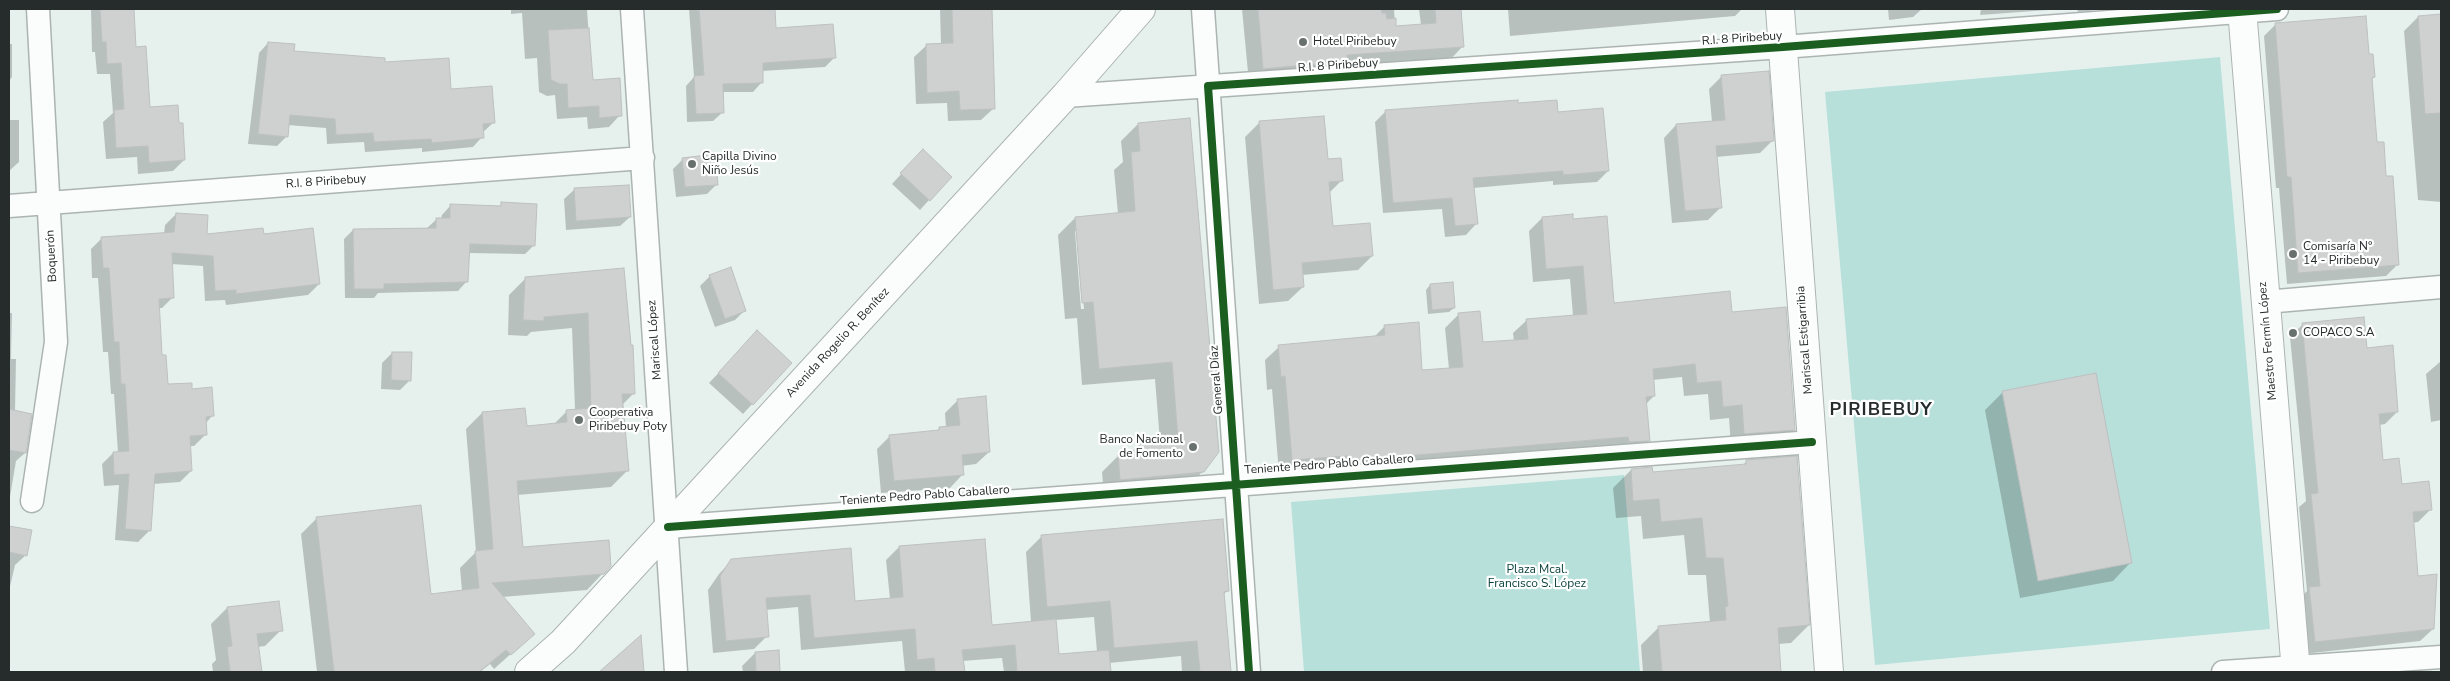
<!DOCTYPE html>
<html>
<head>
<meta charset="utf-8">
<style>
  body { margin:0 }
  #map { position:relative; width:2450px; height:681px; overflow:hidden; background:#e6f1ee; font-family:"Nunito Sans",sans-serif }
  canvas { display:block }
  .frame { position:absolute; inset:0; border:10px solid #252c2b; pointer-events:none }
</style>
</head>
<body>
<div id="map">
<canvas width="2450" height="681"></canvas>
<div class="frame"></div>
</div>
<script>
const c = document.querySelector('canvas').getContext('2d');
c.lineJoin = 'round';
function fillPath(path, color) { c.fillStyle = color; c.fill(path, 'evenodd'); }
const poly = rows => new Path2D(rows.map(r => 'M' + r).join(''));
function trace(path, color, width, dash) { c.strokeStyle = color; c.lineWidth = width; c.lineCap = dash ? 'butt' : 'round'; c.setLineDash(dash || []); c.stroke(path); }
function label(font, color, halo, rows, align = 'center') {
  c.font = font + ' "Nunito Sans",sans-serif'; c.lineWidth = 4.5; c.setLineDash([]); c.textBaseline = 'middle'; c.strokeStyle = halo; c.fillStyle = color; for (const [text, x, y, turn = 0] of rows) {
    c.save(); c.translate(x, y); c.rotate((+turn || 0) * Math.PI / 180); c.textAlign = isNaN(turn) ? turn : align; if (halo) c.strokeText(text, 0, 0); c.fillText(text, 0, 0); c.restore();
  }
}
const green = poly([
  [2220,57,2270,629,1875,665,1825,92],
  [1624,475,1640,672,1304,672,1291,502]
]);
const shadow = poly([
  [91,9,133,9,135,48,148,108,184,160,173,171,138,174,137,157,106,159,103,122,113,113,110,74,97,74,95,52,92,52],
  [511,9,587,9,592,82,620,115,609,127,588,129,587,117,557,119,555,95,547,96,539,92,537,58,525,59,522,13,511,14],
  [689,9,773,9,775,30,835,57,825,67,762,71,762,82,753,92,722,92,723,112,713,121,687,122,686,86,694,77],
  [940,9,991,9,994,108,981,120,948,121,947,103,916,104,914,57,927,45,941,44],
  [1242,9,1394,9,1395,27,1421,25,1419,9,1460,9,1463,46,1449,61,1249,83],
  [1508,9,1742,9,1735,16,1510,36],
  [1888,9,1922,9,1913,17,1889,20],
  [1981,9,2062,9,1980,15],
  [2077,9,2106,9,2078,12],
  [2441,15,2441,202,2418,200,2404,31,2418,17],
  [2275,25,2368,56,2374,77,2371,80,2376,144,2385,177,2398,264,2386,276,2287,284,2279,188,2276,188,2264,36],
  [268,43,293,52,383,63,449,90,493,123,482,133,482,137,473,147,422,152,422,148,365,152,364,142,327,144,326,128,287,125,286,137,277,146,248,144,259,53],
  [9,44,12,44,12,77,9,81],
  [1722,76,1773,140,1760,153,1716,157,1720,208,1708,220,1672,223,1664,138,1676,125,1712,122,1709,89],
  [1517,104,1557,114,1608,171,1597,182,1553,185,1553,181,1473,188,1476,224,1466,235,1445,237,1442,209,1383,213,1375,122,1385,112],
  [9,120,19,120,19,162,9,171],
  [1259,123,1327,161,1342,180,1328,194,1331,227,1372,256,1358,270,1302,275,1303,287,1288,301,1259,304,1245,137],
  [1138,124,1203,471,1186,489,1104,496,1102,472,1119,455,1129,454,1140,444,1160,442,1155,379,1082,385,1077,318,1065,319,1058,235,1075,218,1118,214,1114,170,1123,162,1121,141],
  [1075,231,1077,231,1084,309,1081,309],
  [683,159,717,184,707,194,676,197,673,169],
  [913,161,929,200,920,210,892,184],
  [574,190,630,217,620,226,566,230,564,199],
  [502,204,534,245,525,254,468,253,467,281,458,291,378,293,374,298,345,298,344,239,353,230,427,228,437,219,441,219,442,215,451,205,499,207],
  [176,214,206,235,263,236,319,284,308,295,226,305,225,300,205,301,203,266,171,264,173,297,162,308,158,308,161,356,167,386,191,390,212,416,205,424,205,435,194,446,189,446,191,471,180,482,153,484,149,531,138,542,115,540,119,485,104,486,102,464,113,453,118,453,114,394,111,394,108,352,103,352,98,278,92,278,91,249,102,238,164,234,165,225],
  [1542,218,1572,220,1613,305,1731,313,1794,430,1781,443,1731,447,1729,418,1710,420,1708,394,1684,396,1682,377,1652,380,1654,396,1646,404,1649,440,1635,454,1279,473,1272,389,1267,390,1265,360,1279,347,1374,337,1385,326,1421,372,1449,369,1445,328,1459,314,1482,343,1514,341,1513,333,1527,320,1573,316,1570,279,1533,282,1529,231],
  [623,269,634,393,622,405,627,471,611,487,517,495,522,548,603,573,587,590,502,597,533,634,494,669,490,664,480,672,317,672,301,534,317,518,429,595,462,591,460,568,476,552,466,429,482,413,526,427,553,425,567,411,575,410,572,328,531,332,527,336,508,335,509,295,525,279],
  [710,276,745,310,735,320,715,327,700,286],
  [1430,285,1454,308,1449,312,1428,314,1426,290],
  [9,313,12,313,11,359,16,359,15,412,30,415,25,453,16,461,9,503],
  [2303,324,2366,349,2397,412,2385,424,2379,425,2382,461,2401,486,2431,509,2418,522,2412,523,2417,577,2433,629,2420,641,2303,654,2297,601,2307,591,2299,507,2306,501,2290,337],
  [748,342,790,363,743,414,709,383],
  [392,353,410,380,400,390,381,389,382,363],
  [2441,361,2441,420,2431,422,2426,374],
  [2003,392,2130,563,2113,581,2020,598,1985,410],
  [958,400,989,452,976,464,961,466,962,475,950,488,881,493,877,449,890,436,936,432,940,428,946,428,945,413],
  [1747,461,1809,625,1791,643,1778,644,1780,672,1643,672,1641,645,1659,627,1710,623,1706,575,1688,575,1684,535,1643,539,1641,516,1616,518,1613,488,1631,470,1652,474,1742,466],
  [9,527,30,531,26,555,15,565,9,591],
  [1042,536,1227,591,1223,595,1230,672,1182,672,1181,656,1109,663,1109,672,1004,672,1002,658,962,661,963,672,905,672,902,641,801,650,798,607,765,610,767,636,754,649,713,653,708,590,719,574,732,560,854,603,890,599,886,560,899,547,991,626,1031,622,1026,552],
  [1094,617,1097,652,1058,655,1055,620],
  [227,608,281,630,265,646,257,647,260,672,213,672,212,664,216,660,211,624],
  [777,651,779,672,743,672,742,666,755,653]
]);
const building = poly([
  [100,9,134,9,136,47,146,46,150,107,178,105,179,123,183,123,185,160,149,163,148,146,116,148,114,110,124,109,121,63,107,64,106,42,102,42,100,9],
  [699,9,775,9,776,28,833,24,836,58,763,63,763,83,723,84,724,113,696,114,694,76,704,75,699,9],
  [952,9,992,9,995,109,960,110,959,91,927,93,926,44,953,43,952,9],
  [1258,9,1381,9,1382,13,1386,13,1387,19,1396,18,1396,26,1436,23,1435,9,1461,9,1464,47,1347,55,1347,61,1263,69,1258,9],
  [2441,14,2441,113,2425,114,2418,16,2441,14],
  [2366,16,2369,54,2373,54,2375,77,2372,78,2377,142,2384,142,2386,176,2393,176,2399,265,2298,273,2291,177,2287,177,2275,23,2366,16],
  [589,28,593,80,620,78,622,116,599,118,599,106,568,108,567,84,560,84,551,80,548,30,589,28],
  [268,42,295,44,294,51,385,58,385,62,449,58,451,89,492,86,495,123,483,124,484,138,432,143,431,139,374,142,373,133,336,135,335,119,290,115,288,137,258,134,268,42],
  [1769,71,1774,141,1716,146,1722,208,1685,211,1676,124,1725,120,1721,75,1769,71],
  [1518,100,1518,103,1557,100,1558,112,1603,108,1609,171,1563,175,1563,171,1473,178,1478,224,1455,226,1452,198,1393,203,1385,110,1518,100],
  [1324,116,1328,159,1341,158,1343,181,1329,182,1333,226,1370,223,1373,256,1302,263,1304,287,1273,290,1259,121,1324,116],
  [1190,118,1219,452,1204,472,1120,480,1118,454,1140,452,1139,443,1178,439,1172,362,1099,369,1093,302,1082,303,1075,217,1135,211,1131,152,1140,151,1138,123,1190,118],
  [923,149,952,177,930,201,900,173,923,149],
  [715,154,718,185,685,187,682,158,715,154],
  [629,185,631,217,576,221,574,188,629,185],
  [501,202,537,204,535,246,470,244,468,282,384,284,384,289,354,289,353,229,436,228,436,218,450,218,450,204,501,206,501,202],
  [176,213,208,215,207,234,263,228,264,234,313,228,320,284,236,294,236,290,215,291,213,256,172,253,174,298,159,299,162,355,166,355,168,384,192,383,192,389,212,387,214,416,206,417,207,435,190,436,192,471,155,474,151,531,125,529,129,474,114,475,113,452,129,451,125,384,121,384,119,342,114,342,109,268,103,268,101,237,174,232,176,213],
  [1573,214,1573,219,1607,216,1614,303,1730,291,1732,312,1786,307,1795,430,1744,434,1742,405,1723,407,1721,381,1697,383,1695,364,1653,369,1655,396,1646,397,1650,441,1629,442,1628,437,1348,461,1348,456,1292,460,1285,376,1281,377,1278,345,1385,335,1384,325,1419,322,1422,370,1463,367,1458,313,1480,311,1483,342,1528,339,1526,319,1587,314,1583,266,1546,269,1542,217,1573,214],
  [731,267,746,311,725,319,709,275,731,267],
  [624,268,631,345,633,345,635,394,622,394,629,471,517,481,523,547,609,540,611,566,604,574,492,583,535,634,511,655,506,650,479,672,334,672,316,517,421,505,431,594,479,588,475,551,493,549,482,412,525,408,527,426,567,422,566,410,591,408,588,313,544,317,544,321,523,320,525,277,624,268],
  [1453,282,1455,308,1432,310,1430,284,1453,282],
  [2364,317,2367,348,2393,345,2398,412,2379,414,2383,460,2399,458,2402,484,2429,481,2432,510,2413,512,2418,576,2437,574,2434,629,2315,642,2309,587,2320,586,2311,494,2318,493,2302,323,2364,317],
  [757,330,792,363,753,405,718,373,757,330],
  [392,352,412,352,411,381,391,380,392,352],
  [2096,373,2132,563,2038,581,2002,391,2096,373],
  [986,396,990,452,962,455,964,475,894,481,889,435,939,430,939,427,960,425,957,399,986,396],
  [9,409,32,414,26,453,9,450,9,409],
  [1797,456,1810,625,1778,628,1781,672,1662,672,1658,626,1726,620,1725,607,1728,606,1723,558,1706,558,1702,518,1661,522,1659,499,1633,501,1631,469,1652,467,1653,472,1746,464,1746,460,1797,456],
  [1223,519,1229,591,1224,592,1231,672,1200,672,1197,641,1114,648,1110,601,1047,607,1041,535,1223,519],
  [9,526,32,530,27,556,9,552,9,526],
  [985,539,992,625,1056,619,1059,654,1109,650,1111,672,1017,672,1015,645,962,650,965,672,935,672,934,658,917,660,915,629,814,638,810,595,766,598,769,637,726,641,720,576,731,559,851,548,855,601,903,597,899,546,985,539],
  [279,601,283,631,257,634,262,672,230,672,227,647,232,646,227,607,279,601],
  [641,635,644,672,599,672,641,635],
  [779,650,780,672,756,672,755,652,779,650]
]);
const street = poly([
  [632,9,676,672],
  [1203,9,1249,672],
  [1065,96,1783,47,2277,9],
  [9,206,643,158],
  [2265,302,2441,287],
  [32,501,56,342,38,9],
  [668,527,1812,442],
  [2223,672,2441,657]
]);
const secondary = poly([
  [1780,9,1829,672],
  [2242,9,2296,672]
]);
const primary = poly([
  [529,672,563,642,1065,96,1141,9]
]);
const cycleway = poly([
  [668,527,1812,442],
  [1249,672,1208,86,1783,47,2277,9]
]);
const markers = [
  [1303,42,5,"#69716f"],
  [692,164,5,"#69716f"],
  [2293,254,5,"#69716f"],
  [2293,333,5,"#69716f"],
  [579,420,5,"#69716f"],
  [1193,447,5,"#69716f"]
];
const streetNames = [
  ["R.I. 8 Piribebuy",1742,39,-4],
  ["R.I. 8 Piribebuy",1338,66,-4],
  ["R.I. 8 Piribebuy",326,182,-4],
  ["Boquerón",52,256,-93],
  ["Mariscal López",655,340,-94],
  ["Mariscal Estigarribia",1805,340,-94],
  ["Maestro Fermín López",2268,341,-95],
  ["Avenida Rogelio R. Benítez",838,343,-47],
  ["General Díaz",1217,380,-94],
  ["Teniente Pedro Pablo Caballero",1329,465,-4],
  ["Teniente Pedro Pablo Caballero",925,496,-4]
];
const poiNames = [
  ["Hotel Piribebuy",1313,42],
  ["Capilla Divino",702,157],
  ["Niño Jesús",702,171],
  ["Comisaría N°",2303,247],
  ["14 - Piribebuy",2303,261],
  ["COPACO S.A",2303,333],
  ["Cooperativa",589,413],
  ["Piribebuy Poty",589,427],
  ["Banco Nacional",1183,440,"right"],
  ["de Fomento",1183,454,"right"]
];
const parkNames = [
  ["Plaza Mcal.",1537,570],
  ["Francisco S. López",1537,584]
];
const districtNames = [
  ["PIRIBEBUY",1881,411]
];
fillPath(green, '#b8e0da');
fillPath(shadow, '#0003');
fillPath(building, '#cfd1d1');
trace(building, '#bdc0c0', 1);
trace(street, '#acb4b2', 25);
trace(secondary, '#acb4b2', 30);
trace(primary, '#acb4b2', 30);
trace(street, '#fbfdfc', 22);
trace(secondary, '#fbfdfc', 28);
trace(primary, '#fbfdfc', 28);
trace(cycleway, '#1b5e20', 8);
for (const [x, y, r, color] of markers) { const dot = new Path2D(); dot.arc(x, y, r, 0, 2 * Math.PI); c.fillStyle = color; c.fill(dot); trace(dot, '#fff', 2); }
label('12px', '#252c2b', '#fff', streetNames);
label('12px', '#252c2b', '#fff', poiNames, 'left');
label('12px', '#053e39', '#fff', parkNames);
c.letterSpacing = '1px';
label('bold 18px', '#252c2b', '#fff', districtNames);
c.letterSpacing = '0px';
</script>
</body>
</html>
